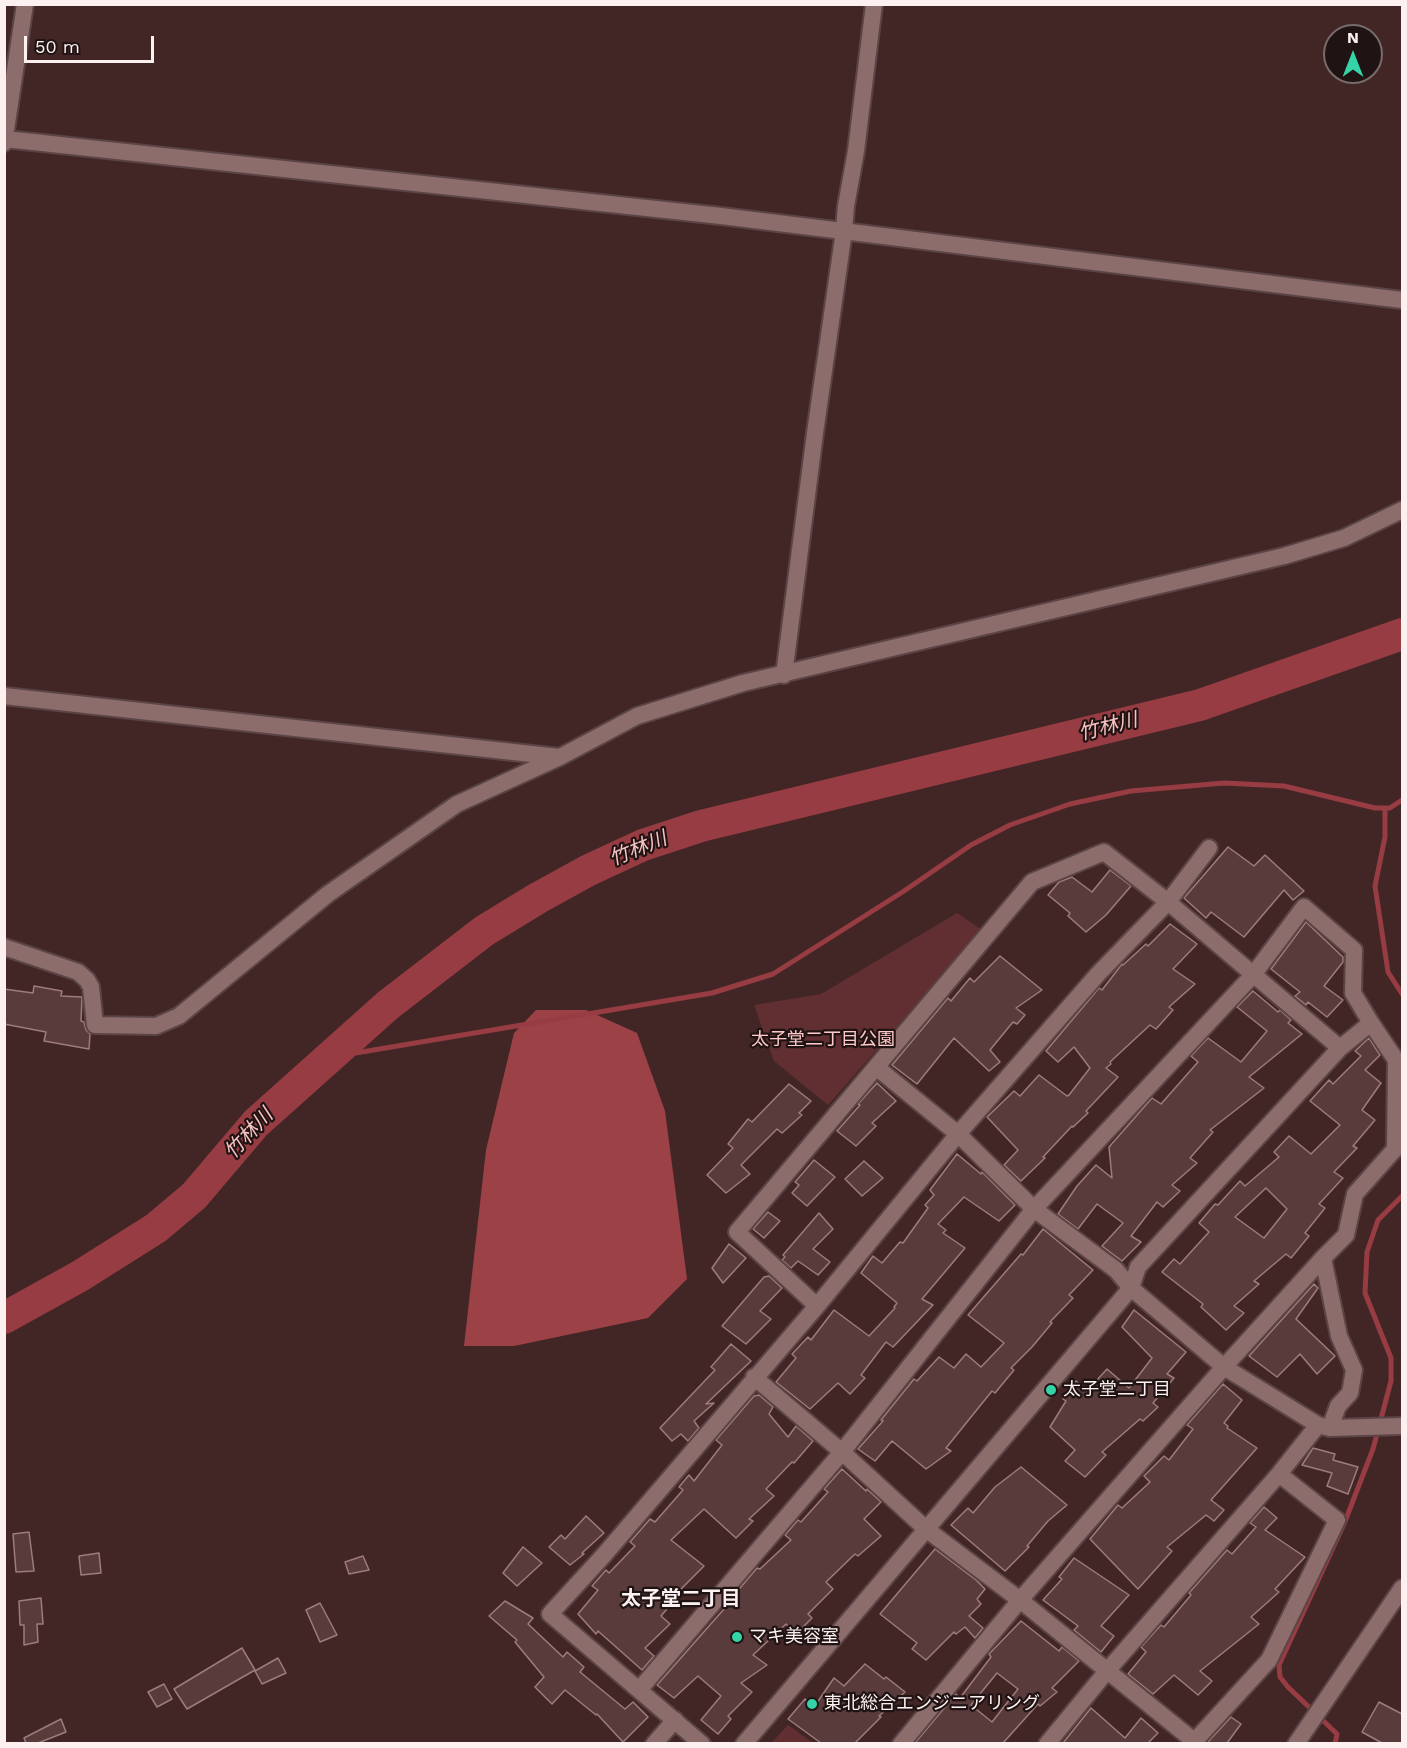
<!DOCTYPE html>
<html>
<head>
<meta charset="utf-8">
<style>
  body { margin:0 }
  #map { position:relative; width:1407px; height:1748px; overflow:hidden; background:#422626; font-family:"Work Sans",sans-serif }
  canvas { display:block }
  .frame { position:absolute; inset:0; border:6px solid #fcf1f0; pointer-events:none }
  .north { position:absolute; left:1323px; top:24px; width:60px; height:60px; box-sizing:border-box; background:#201313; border:2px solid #786c6b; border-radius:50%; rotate:0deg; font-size:16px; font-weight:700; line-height:24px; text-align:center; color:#fcf1f0 }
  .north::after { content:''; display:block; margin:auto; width:21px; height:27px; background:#34d4a8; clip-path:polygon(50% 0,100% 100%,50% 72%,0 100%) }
  .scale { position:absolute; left:24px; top:36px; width:130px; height:27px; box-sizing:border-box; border:3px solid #fcf1f0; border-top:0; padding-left:8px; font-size:18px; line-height:21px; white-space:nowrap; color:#fcf1f0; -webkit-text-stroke:4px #201313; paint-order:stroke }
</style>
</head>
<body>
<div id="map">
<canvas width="1407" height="1748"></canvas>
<div class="frame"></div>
<div class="north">N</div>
<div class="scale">50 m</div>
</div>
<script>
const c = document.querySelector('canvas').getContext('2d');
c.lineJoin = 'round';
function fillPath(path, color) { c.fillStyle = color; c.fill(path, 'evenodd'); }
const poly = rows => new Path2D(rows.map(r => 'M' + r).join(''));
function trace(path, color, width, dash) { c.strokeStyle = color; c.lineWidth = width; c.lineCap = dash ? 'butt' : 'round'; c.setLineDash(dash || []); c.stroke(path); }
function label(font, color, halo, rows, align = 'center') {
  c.font = font + ' "Work Sans","Noto Sans JP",sans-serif'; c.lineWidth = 4.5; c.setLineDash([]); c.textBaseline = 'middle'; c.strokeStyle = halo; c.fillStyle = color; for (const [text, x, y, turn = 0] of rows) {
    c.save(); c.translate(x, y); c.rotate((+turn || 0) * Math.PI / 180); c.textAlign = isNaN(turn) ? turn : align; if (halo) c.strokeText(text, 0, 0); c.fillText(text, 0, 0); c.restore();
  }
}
const green = poly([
  [957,913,982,930,828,1105,774,1061,754,1005,821,994],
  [788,1725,813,1743,771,1743]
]);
const forest = poly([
  [536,1010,586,1010,637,1033,665,1111,687,1279,648,1318,514,1346,464,1346,486,1150,514,1033]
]);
const stream = poly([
  [1385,808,1385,837,1375,886,1388,972,1402,994],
  [332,1055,338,1056,712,993,773,974,904,891,971,845,1010,825,1070,804,1131,791,1224,783,1284,786,1375,808,1390,808,1402,800],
  [1335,1744,1337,1734,1288,1687,1280,1677,1279,1665,1344,1524,1373,1449,1391,1381,1391,1358,1365,1293,1367,1252,1378,1220,1402,1196]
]);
const river = poly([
  [4,1318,80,1276,156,1228,194,1196,256,1123,388,1005,484,931,538,898,589,870,643,845,701,826,1200,705,1402,634]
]);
const building = poly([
  [1228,847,1254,866,1265,855,1304,891,1293,900,1284,890,1244,937,1211,912,1206,918,1184,898,1228,847],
  [1110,870,1131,886,1106,915,1086,932,1068,916,1070,913,1048,895,1059,882,1072,877,1092,892,1110,870],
  [1306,922,1343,957,1343,962,1324,986,1343,1000,1327,1017,1308,1002,1306,1005,1295,996,1300,992,1271,969,1306,922],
  [1170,924,1197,944,1173,969,1195,984,1169,1007,1173,1010,1156,1029,1150,1025,1110,1062,1111,1064,1106,1068,1118,1077,1086,1111,1088,1113,1073,1127,1072,1126,1043,1157,1045,1158,1021,1181,1004,1165,1018,1150,987,1117,1014,1091,1020,1096,1039,1075,1067,1096,1069,1095,1090,1068,1074,1047,1058,1062,1046,1051,1099,988,1102,990,1122,964,1123,965,1146,944,1148,946,1170,924],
  [1000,956,1042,990,1016,1008,1025,1015,1017,1024,1013,1022,990,1050,1000,1062,989,1071,954,1038,917,1084,892,1065,948,998,951,1001,970,978,974,982,1000,956],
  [34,986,62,991,61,996,82,997,81,1021,84,1022,86,1030,90,1034,89,1049,44,1041,46,1032,4,1024,4,989,33,993,34,986],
  [1253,991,1278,1012,1280,1010,1291,1020,1288,1023,1302,1034,1249,1077,1264,1088,1210,1130,1213,1132,1190,1158,1197,1163,1172,1185,1180,1191,1163,1207,1157,1202,1131,1236,1141,1242,1122,1261,1102,1246,1123,1223,1097,1204,1078,1229,1058,1214,1077,1186,1096,1165,1112,1178,1109,1147,1152,1098,1161,1104,1198,1062,1191,1056,1208,1038,1241,1062,1267,1031,1237,1007,1253,991],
  [1369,1038,1380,1055,1365,1070,1381,1083,1362,1110,1375,1120,1353,1146,1357,1148,1334,1172,1343,1178,1319,1204,1325,1208,1305,1233,1309,1236,1291,1258,1286,1254,1254,1281,1259,1284,1234,1306,1244,1313,1226,1330,1201,1307,1203,1304,1162,1272,1174,1259,1180,1264,1209,1232,1199,1223,1215,1204,1218,1205,1240,1181,1245,1186,1279,1157,1274,1152,1289,1136,1311,1154,1340,1125,1310,1101,1329,1080,1333,1084,1361,1056,1355,1051,1369,1038],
  [1266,1188,1287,1209,1264,1238,1235,1217,1266,1188],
  [877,1083,896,1101,872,1123,876,1126,856,1146,837,1131,860,1105,858,1104,877,1083],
  [789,1084,811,1101,799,1113,802,1115,782,1133,777,1129,741,1165,750,1174,726,1193,707,1175,733,1148,728,1144,748,1119,752,1122,789,1084],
  [957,1154,981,1174,982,1172,1015,1205,999,1221,964,1197,938,1224,946,1230,943,1233,965,1248,922,1299,933,1305,893,1347,886,1342,861,1375,865,1378,850,1394,838,1383,810,1409,776,1382,796,1358,792,1354,808,1337,811,1340,834,1310,869,1336,895,1308,894,1307,897,1303,861,1273,873,1256,882,1263,900,1242,903,1243,928,1208,925,1205,934,1195,930,1190,957,1154],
  [814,1160,835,1177,807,1206,792,1193,799,1185,795,1182,814,1160],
  [864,1161,883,1178,862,1196,845,1179,864,1161],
  [768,1212,780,1221,764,1238,753,1229,768,1212],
  [819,1213,833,1229,813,1249,830,1262,818,1275,798,1261,791,1268,782,1260,785,1257,783,1255,819,1213],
  [1043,1229,1093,1270,1069,1295,1073,1298,1050,1322,1052,1323,1032,1347,1011,1368,1014,1370,995,1393,992,1391,946,1448,951,1451,926,1469,892,1441,875,1461,858,1449,883,1421,881,1420,914,1379,917,1381,939,1357,954,1368,966,1354,981,1367,1004,1343,968,1315,1021,1254,1023,1255,1043,1229],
  [729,1244,746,1258,723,1283,712,1268,729,1244],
  [769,1276,782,1288,760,1311,771,1319,746,1344,722,1326,764,1277,769,1276],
  [1314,1284,1318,1288,1296,1319,1335,1356,1317,1374,1300,1354,1277,1377,1249,1356,1314,1284],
  [1134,1310,1186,1352,1167,1374,1174,1378,1153,1403,1158,1407,1143,1421,1140,1419,1102,1452,1106,1455,1085,1477,1065,1461,1075,1450,1050,1427,1066,1401,1063,1399,1076,1381,1087,1391,1107,1369,1129,1388,1152,1358,1122,1327,1134,1310],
  [731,1344,751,1361,706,1404,714,1403,694,1421,699,1428,688,1441,681,1434,672,1441,660,1428,715,1370,711,1367,731,1344],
  [1223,1384,1242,1400,1224,1423,1228,1426,1227,1428,1257,1448,1211,1500,1224,1510,1214,1521,1206,1515,1167,1547,1172,1551,1138,1589,1090,1539,1118,1505,1122,1508,1150,1482,1144,1476,1164,1456,1169,1460,1193,1429,1187,1425,1223,1384],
  [759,1395,773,1407,769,1414,788,1437,796,1426,813,1441,794,1463,792,1462,766,1489,774,1496,749,1519,753,1521,736,1538,704,1509,671,1540,704,1566,681,1589,683,1590,661,1616,670,1624,645,1648,654,1656,642,1670,598,1631,596,1634,578,1614,598,1590,592,1586,606,1570,609,1573,635,1546,630,1542,650,1519,655,1522,683,1490,679,1487,689,1475,694,1481,722,1445,716,1440,754,1396,759,1395],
  [1313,1448,1335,1454,1333,1460,1358,1467,1348,1494,1327,1486,1332,1473,1302,1465,1313,1448],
  [1021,1467,1067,1505,1048,1521,1027,1546,1029,1547,1005,1571,951,1525,968,1508,973,1513,995,1487,1021,1467],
  [842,1469,866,1491,867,1489,881,1502,864,1519,881,1536,858,1556,855,1554,826,1582,833,1589,808,1614,812,1618,796,1634,786,1624,753,1655,767,1665,741,1683,752,1692,728,1716,731,1719,718,1734,701,1720,721,1696,698,1676,674,1698,657,1685,724,1609,723,1608,757,1568,760,1569,791,1540,785,1535,798,1520,801,1522,828,1492,824,1489,842,1469],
  [1264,1507,1277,1518,1265,1530,1305,1557,1275,1589,1279,1592,1251,1617,1259,1624,1200,1671,1212,1681,1198,1695,1174,1675,1153,1694,1128,1674,1146,1652,1141,1647,1161,1625,1164,1627,1191,1595,1189,1593,1227,1550,1232,1554,1256,1527,1250,1523,1264,1507],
  [586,1516,604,1533,582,1553,584,1554,570,1565,549,1547,561,1535,565,1539,586,1516],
  [29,1532,34,1571,16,1572,13,1534,29,1532],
  [523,1547,542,1563,517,1586,503,1573,523,1547],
  [935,1549,976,1580,985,1589,977,1599,981,1604,969,1616,983,1628,975,1638,965,1627,956,1634,954,1632,926,1660,912,1649,917,1643,880,1614,935,1549],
  [99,1553,101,1573,81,1575,79,1556,99,1553],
  [363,1556,369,1570,349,1574,345,1562,363,1556],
  [1074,1558,1129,1595,1101,1626,1114,1636,1101,1652,1074,1630,1078,1626,1043,1600,1062,1579,1059,1577,1074,1558],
  [41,1598,43,1624,37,1624,38,1642,24,1645,24,1625,20,1625,19,1601,41,1598],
  [505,1601,533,1618,528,1624,563,1657,567,1652,584,1667,580,1672,625,1709,633,1702,648,1717,623,1742,597,1714,596,1715,565,1690,552,1704,535,1687,544,1677,515,1642,517,1640,489,1616,505,1601],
  [320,1603,337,1635,320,1642,306,1610,320,1603],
  [1021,1621,1059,1651,1062,1647,1079,1661,1052,1688,1057,1692,1040,1706,1038,1704,1003,1743,915,1743,956,1694,960,1698,991,1657,989,1654,1021,1621],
  [997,1673,1018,1689,992,1722,971,1705,997,1673],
  [242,1648,255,1670,187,1709,174,1689,242,1648],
  [278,1658,286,1673,262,1684,255,1671,278,1658],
  [865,1664,884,1679,886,1677,905,1692,879,1716,881,1717,855,1743,821,1743,788,1719,805,1699,814,1707,834,1678,844,1686,865,1664],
  [164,1684,172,1699,157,1707,148,1692,164,1684],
  [1379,1702,1402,1714,1402,1743,1382,1743,1362,1732,1379,1702],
  [1091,1708,1125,1738,1141,1718,1158,1733,1148,1743,1063,1743,1091,1708],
  [1231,1717,1241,1724,1227,1743,1207,1743,1231,1717],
  [61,1719,66,1732,38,1743,26,1743,24,1738,61,1719]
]);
const minor = poly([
  [5,139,721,216,1402,300],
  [4,143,25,4],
  [784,675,815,433,844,231,846,206,856,151,874,4],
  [4,696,559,757],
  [4,947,78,972,87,980,91,987,95,1025,156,1026,179,1016,328,894,457,804,560,757,637,716,743,683,1284,556,1344,538,1402,510],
  [876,1067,958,1134,1034,1209,1116,1270,1131,1288,1224,1367,1318,1425,1330,1428,1402,1426],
  [817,1306,737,1232,1032,882,1104,852,1168,902,1340,1048],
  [754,1377,842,1452,926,1529,1020,1600,1194,1741],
  [639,1690,842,1452,1034,1209,1253,975,1304,907,1354,950,1353,993,1371,1023],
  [654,1744,675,1720],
  [702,1744,550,1614,604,1555,817,1306,958,1134,1098,974,1168,902,1209,848],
  [744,1744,1131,1288,1138,1267,1340,1048,1371,1023,1396,1060,1395,1149,1355,1194,1346,1235,1323,1258,1339,1336,1354,1370,1350,1393,1338,1406,1330,1428],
  [901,1744,1020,1600,1224,1367,1323,1258],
  [1047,1744,1107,1671,1279,1474,1318,1425],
  [1192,1744,1269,1660,1337,1520,1279,1474],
  [1296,1744,1402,1588]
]);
const markers = [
  [1051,1390,6,"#34d4a8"],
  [737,1637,6,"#34d4a8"],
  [812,1704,6,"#34d4a8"]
];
const parkNames = [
  ["太子堂二丁目公園",823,1040]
];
const poiNames = [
  ["太子堂二丁目",1063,1390],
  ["マキ美容室",749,1637],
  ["東北総合エンジニアリング",824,1704]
];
const waterNames = [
  ["竹林川",1108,727,-14],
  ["竹林川",638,849,-22],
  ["竹林川",249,1134,-47]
];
const neighbourhoodNames = [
  ["太子堂二丁目",681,1599]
];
fillPath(green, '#612f31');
fillPath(forest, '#9c4247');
trace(stream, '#973c42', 5);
trace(river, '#973c42', 32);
fillPath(building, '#593b3b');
trace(building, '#9e7c7b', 1.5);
trace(minor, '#5b4445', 20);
trace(minor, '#8d6c6c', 16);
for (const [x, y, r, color] of markers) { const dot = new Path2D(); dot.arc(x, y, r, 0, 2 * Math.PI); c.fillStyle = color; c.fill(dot); trace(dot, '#201313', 2); }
label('18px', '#fec9c8', '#201313', parkNames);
label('18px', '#fcf1f0', '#201313', poiNames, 'left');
label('italic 20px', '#f8c3c3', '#201313', waterNames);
label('bold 20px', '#fcf1f0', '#201313', neighbourhoodNames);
</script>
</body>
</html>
